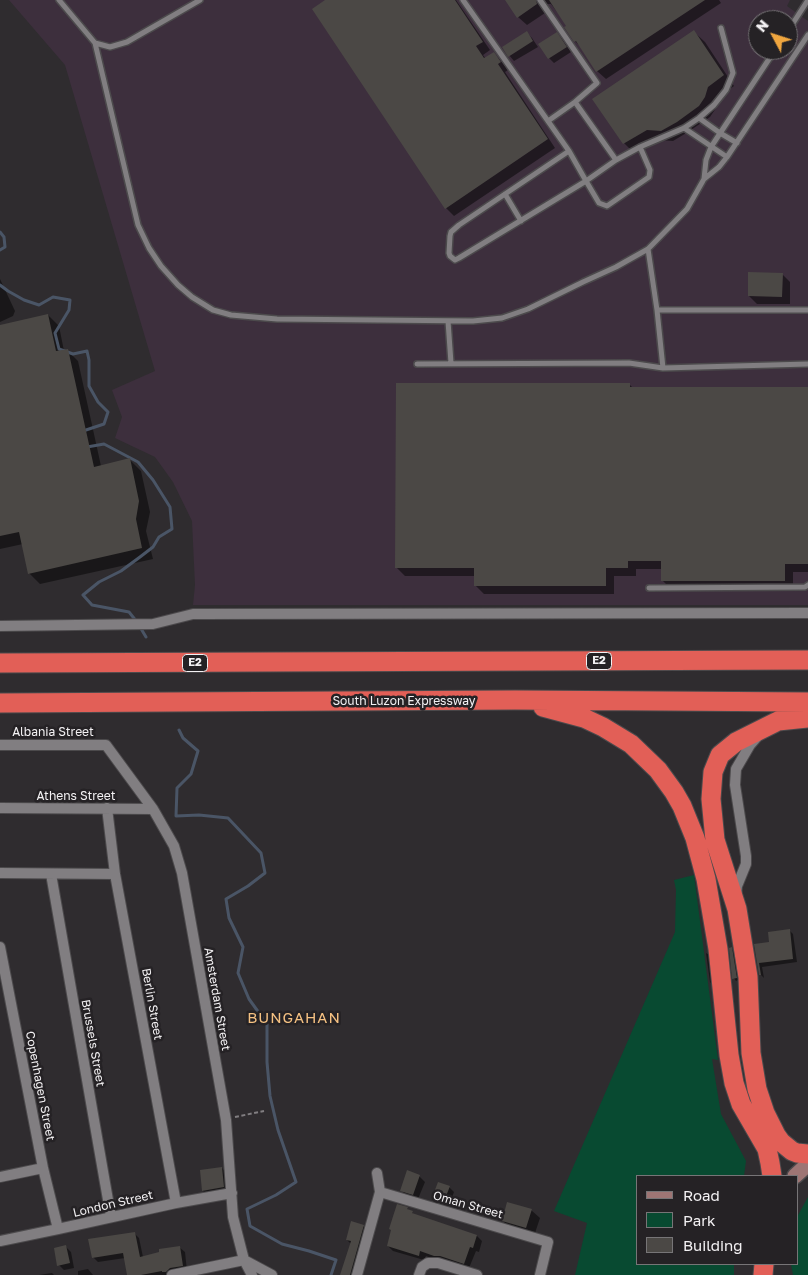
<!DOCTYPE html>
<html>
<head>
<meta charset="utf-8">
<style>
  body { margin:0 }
  #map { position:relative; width:808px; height:1275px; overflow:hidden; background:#2f2c2f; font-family:"Golos Text",sans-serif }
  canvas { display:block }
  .legend { position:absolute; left:636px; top:1175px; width:162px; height:90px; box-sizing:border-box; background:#252225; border:1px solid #777577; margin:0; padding:6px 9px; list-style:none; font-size:15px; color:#f3f1f3 }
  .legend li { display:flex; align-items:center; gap:10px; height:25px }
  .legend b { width:25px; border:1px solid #777577 }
  .north { position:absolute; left:748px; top:10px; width:50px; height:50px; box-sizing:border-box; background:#252225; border:1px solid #777577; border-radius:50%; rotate:310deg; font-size:14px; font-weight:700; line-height:20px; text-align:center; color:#f3f1f3 }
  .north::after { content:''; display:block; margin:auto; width:18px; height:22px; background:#f0a63f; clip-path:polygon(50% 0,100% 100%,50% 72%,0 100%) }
</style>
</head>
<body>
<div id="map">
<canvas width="808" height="1275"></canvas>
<ul class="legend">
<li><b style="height:6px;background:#9e7574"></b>Road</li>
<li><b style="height:14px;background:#084a31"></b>Park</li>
<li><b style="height:14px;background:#4b4845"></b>Building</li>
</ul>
<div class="north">N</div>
</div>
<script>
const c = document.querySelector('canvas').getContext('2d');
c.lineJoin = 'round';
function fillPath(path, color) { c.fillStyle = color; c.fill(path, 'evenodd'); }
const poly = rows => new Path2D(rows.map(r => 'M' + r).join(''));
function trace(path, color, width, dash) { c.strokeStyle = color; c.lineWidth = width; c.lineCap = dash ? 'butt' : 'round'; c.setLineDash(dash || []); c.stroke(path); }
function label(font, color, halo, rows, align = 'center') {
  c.font = font + ' "Golos Text",sans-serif'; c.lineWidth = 5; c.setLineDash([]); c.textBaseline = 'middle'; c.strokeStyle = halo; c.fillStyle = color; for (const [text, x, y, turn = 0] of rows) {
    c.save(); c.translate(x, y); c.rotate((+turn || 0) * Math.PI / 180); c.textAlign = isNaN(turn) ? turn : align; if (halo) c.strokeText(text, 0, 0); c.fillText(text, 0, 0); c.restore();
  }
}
const industrial = poly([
  [9,0,790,0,787,6,808,21,808,605,193,605,195,585,192,521,173,482,155,457,115,438,122,417,112,390,155,371,65,65],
  [758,20,788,20,788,50,758,50]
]);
const green = poly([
  [694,875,718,1060,712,1059,721,1114,746,1161,744,1176,637,1176,637,1264,734,1264,734,1275,575,1275,587,1223,554,1211,675,932,676,890,674,880],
  [808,1197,808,1275,793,1275,791,1264,797,1264,797,1217]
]);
const shadow = poly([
  [328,0,456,0,490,50,483,55,486,59,494,54,502,62,508,70,505,72,555,148,454,216,446,208],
  [507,0,719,0,721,3,606,79,597,71,582,48,575,41,568,26,551,4,546,4,543,9,545,13,527,25,518,17],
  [694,32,705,42,734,86,719,97,716,108,710,117,688,132,673,141,659,140,635,154,624,143],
  [527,33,532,38,538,47,514,61,503,48],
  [556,33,562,39,571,52,554,63,549,58],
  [782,274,790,282,790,304,757,304,749,296],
  [0,279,15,311,13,316,0,322],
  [48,315,59,326,64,351,67,350,78,361,101,466,130,460,141,471,150,512,146,531,153,559,40,584,29,573,23,544,0,549,0,326],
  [629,384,633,388,808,389,808,572,793,572,793,589,671,589,662,580,662,569,636,569,636,576,614,576,614,594,484,594,475,585,475,576,405,576,396,567],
  [789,930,793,934,797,962,762,967,764,978,760,974,756,945,770,943],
  [731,949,734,951,738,980,736,981,734,978],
  [706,953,709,955,712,984,710,982],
  [222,1168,227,1173,229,1192,209,1196,203,1191,202,1172],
  [419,1176,425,1182,418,1199,406,1195,401,1190],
  [449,1187,454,1192,450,1203,440,1200,435,1194],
  [398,1206,407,1209,416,1216,477,1236,482,1241,479,1252,476,1251,469,1268,440,1261,426,1256,424,1260,393,1251,388,1246],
  [531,1210,540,1218,534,1236,511,1229,503,1221],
  [363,1226,368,1231,356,1275,341,1275,351,1244,347,1240],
  [134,1233,139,1238,143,1257,179,1247,185,1252,187,1271,173,1275,128,1275,125,1258,98,1262,93,1257],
  [66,1247,71,1252,74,1268,64,1270,59,1265],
  [88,1269,93,1275,78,1275,78,1271],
  [52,1273,54,1275,39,1275]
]);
const stream = poly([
  [0,232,4,237,5,247,0,250],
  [0,285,8,291,24,300,39,305,53,297,70,300,69,310,55,333,59,349,73,354,87,351,89,360,89,386,98,402,108,412,104,424,83,431],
  [87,447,104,444,138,462,153,480,170,507,172,529,159,537,153,547,140,557,121,571,99,582,83,595,92,605,129,612,137,622],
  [140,627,146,637],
  [179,730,183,738,198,751,191,774,177,788,176,816,199,815,228,818,261,853,265,873,248,886,226,899,229,918,243,947,238,973,249,999,267,1024,267,1062,270,1096,278,1130,296,1182,276,1195,247,1209,250,1226,282,1244,309,1251,336,1260,331,1275]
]);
const building = poly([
  [325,0,455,0,483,42,476,46,484,58,494,52,501,62,498,64,548,139,445,209,312,9],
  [505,0,536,0,537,4,517,18],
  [549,0,705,0,596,72,576,41,574,42,564,27,566,26],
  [694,30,724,75,708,87,705,97,699,106,677,122,661,131,647,130,623,144,592,99],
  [527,31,533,41,508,57,502,47],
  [557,32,567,47,548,59,538,44],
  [748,272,783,273,782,297,748,296],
  [48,314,56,351,68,349,94,467,130,458,139,501,136,519,142,548,28,574,19,532,0,536,0,325],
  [396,383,630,383,630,387,808,387,808,564,785,564,785,581,661,581,661,561,628,561,628,568,606,568,606,586,474,586,474,568,395,568],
  [790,929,793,959,759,963,761,975,759,975,754,944,769,942,768,932],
  [732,947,737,978,732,979,729,948],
  [222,1167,224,1187,202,1191,200,1170],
  [407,1170,420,1175,413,1195,400,1191],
  [438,1182,450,1186,445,1199,433,1195],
  [507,1202,532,1209,526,1228,502,1221],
  [397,1204,408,1207,407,1209,413,1211,412,1213,477,1235,473,1248,470,1247,464,1264,440,1256,434,1256,420,1251,419,1256,387,1246,391,1230,389,1229],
  [351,1221,364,1225,350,1275,340,1275,351,1241,346,1240],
  [135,1232,140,1257,159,1252,159,1249,180,1246,183,1266,170,1268,166,1272,162,1272,162,1271,141,1275,127,1275,123,1253,92,1258,88,1239],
  [66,1245,70,1263,57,1266,54,1248]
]);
const path = poly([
  [235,1117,264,1111]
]);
const service = poly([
  [59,0,95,43,110,47,127,42,200,0],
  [463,0,569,151,586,181,616,160,640,147,684,128,699,118,714,105,726,90,733,73,721,28],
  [540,0,597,83,575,102,548,121],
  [788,31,808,0],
  [95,43,138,225,149,248,161,266,178,285,192,297,213,310,231,315,277,319,473,321,502,318,528,309,583,282,616,267,648,249,687,209,704,179,719,167,727,157,808,35],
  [575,102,616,160],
  [699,118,720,133,737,143],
  [684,128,727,157],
  [569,151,459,225,451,232,450,236,449,253,450,256,455,260,459,258,586,181,599,203,607,206,649,177,650,170,640,147],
  [704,179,706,160,711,147,775,50],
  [505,194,521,221],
  [648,249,657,310,663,368],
  [657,310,808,310],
  [448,321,451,363],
  [417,364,629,363,663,368,808,364],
  [649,588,805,587,808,585]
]);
const minor = poly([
  [0,626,153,624,193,614,808,613],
  [0,745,106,745,153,809,174,846,182,873,226,1120,233,1217,244,1260,252,1275],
  [0,808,153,809],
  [107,808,115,874,176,1203],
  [0,873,115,874],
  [51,874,111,1217],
  [736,896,737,886,746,864,746,856,735,785,736,769,750,745,757,737],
  [0,947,43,1168,58,1229],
  [0,1177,43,1168],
  [380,1192,548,1242,540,1275],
  [0,1241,58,1229,176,1203,232,1193],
  [172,1275,244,1260,272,1275],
  [357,1275,380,1192,377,1173],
  [419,1275,422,1267,428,1263,438,1263,477,1275]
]);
const secondary = poly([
  [795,1176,808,1164]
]);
const motorway = poly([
  [0,663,808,660],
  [0,703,515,700,808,702],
  [543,707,584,718,603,727,631,744,658,770,674,792,682,806,695,838,706,879,718,949,729,1055,734,1083,741,1104,767,1149,770,1163,772,1176],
  [808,718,778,721,736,742,720,755,713,772,711,799,715,840,737,909,743,946,748,977,751,1053,757,1089,765,1113,776,1135,781,1142,792,1151,797,1153,808,1154],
  [763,1275,764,1264]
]);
const shields = [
  [599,661,25],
  [195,663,25]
];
const shieldNames = [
  ["E2",599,661],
  ["E2",195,663]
];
const streetNames = [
  ["South Luzon Expressway",404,701],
  ["Albania Street",53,732],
  ["Athens Street",76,796],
  ["Amsterdam Street",217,999,80],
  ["Berlin Street",152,1004,80],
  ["Brussels Street",93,1043,80],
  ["Copenhagen Street",40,1086,79],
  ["London Street",113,1204,-13],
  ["Oman Street",468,1205,16]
];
const quarterNames = [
  ["BUNGAHAN",294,1018]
];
fillPath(industrial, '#3d2f3d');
fillPath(green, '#084a31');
fillPath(shadow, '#0007');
trace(stream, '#4a5566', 3);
fillPath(building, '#4b4845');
trace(service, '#4c4a4c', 8);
trace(minor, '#4c4a4c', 12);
trace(secondary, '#4c4a4c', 18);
trace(motorway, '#4c4a4c', 21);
trace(path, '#817e81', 2, [4, 2.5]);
trace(service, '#817e81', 5);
trace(minor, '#817e81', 10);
trace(secondary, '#9e7574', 15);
trace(motorway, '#e25f57', 19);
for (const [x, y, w] of shields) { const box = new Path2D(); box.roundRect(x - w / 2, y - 8.5, w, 17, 4); c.fillStyle = '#252225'; c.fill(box); trace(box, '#f3f1f3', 1); }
label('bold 11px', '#f3f1f3', null, shieldNames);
label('12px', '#f3f1f3', '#252225', streetNames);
c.letterSpacing = '1px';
label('15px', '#f5c182', '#252225', quarterNames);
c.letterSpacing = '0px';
</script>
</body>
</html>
